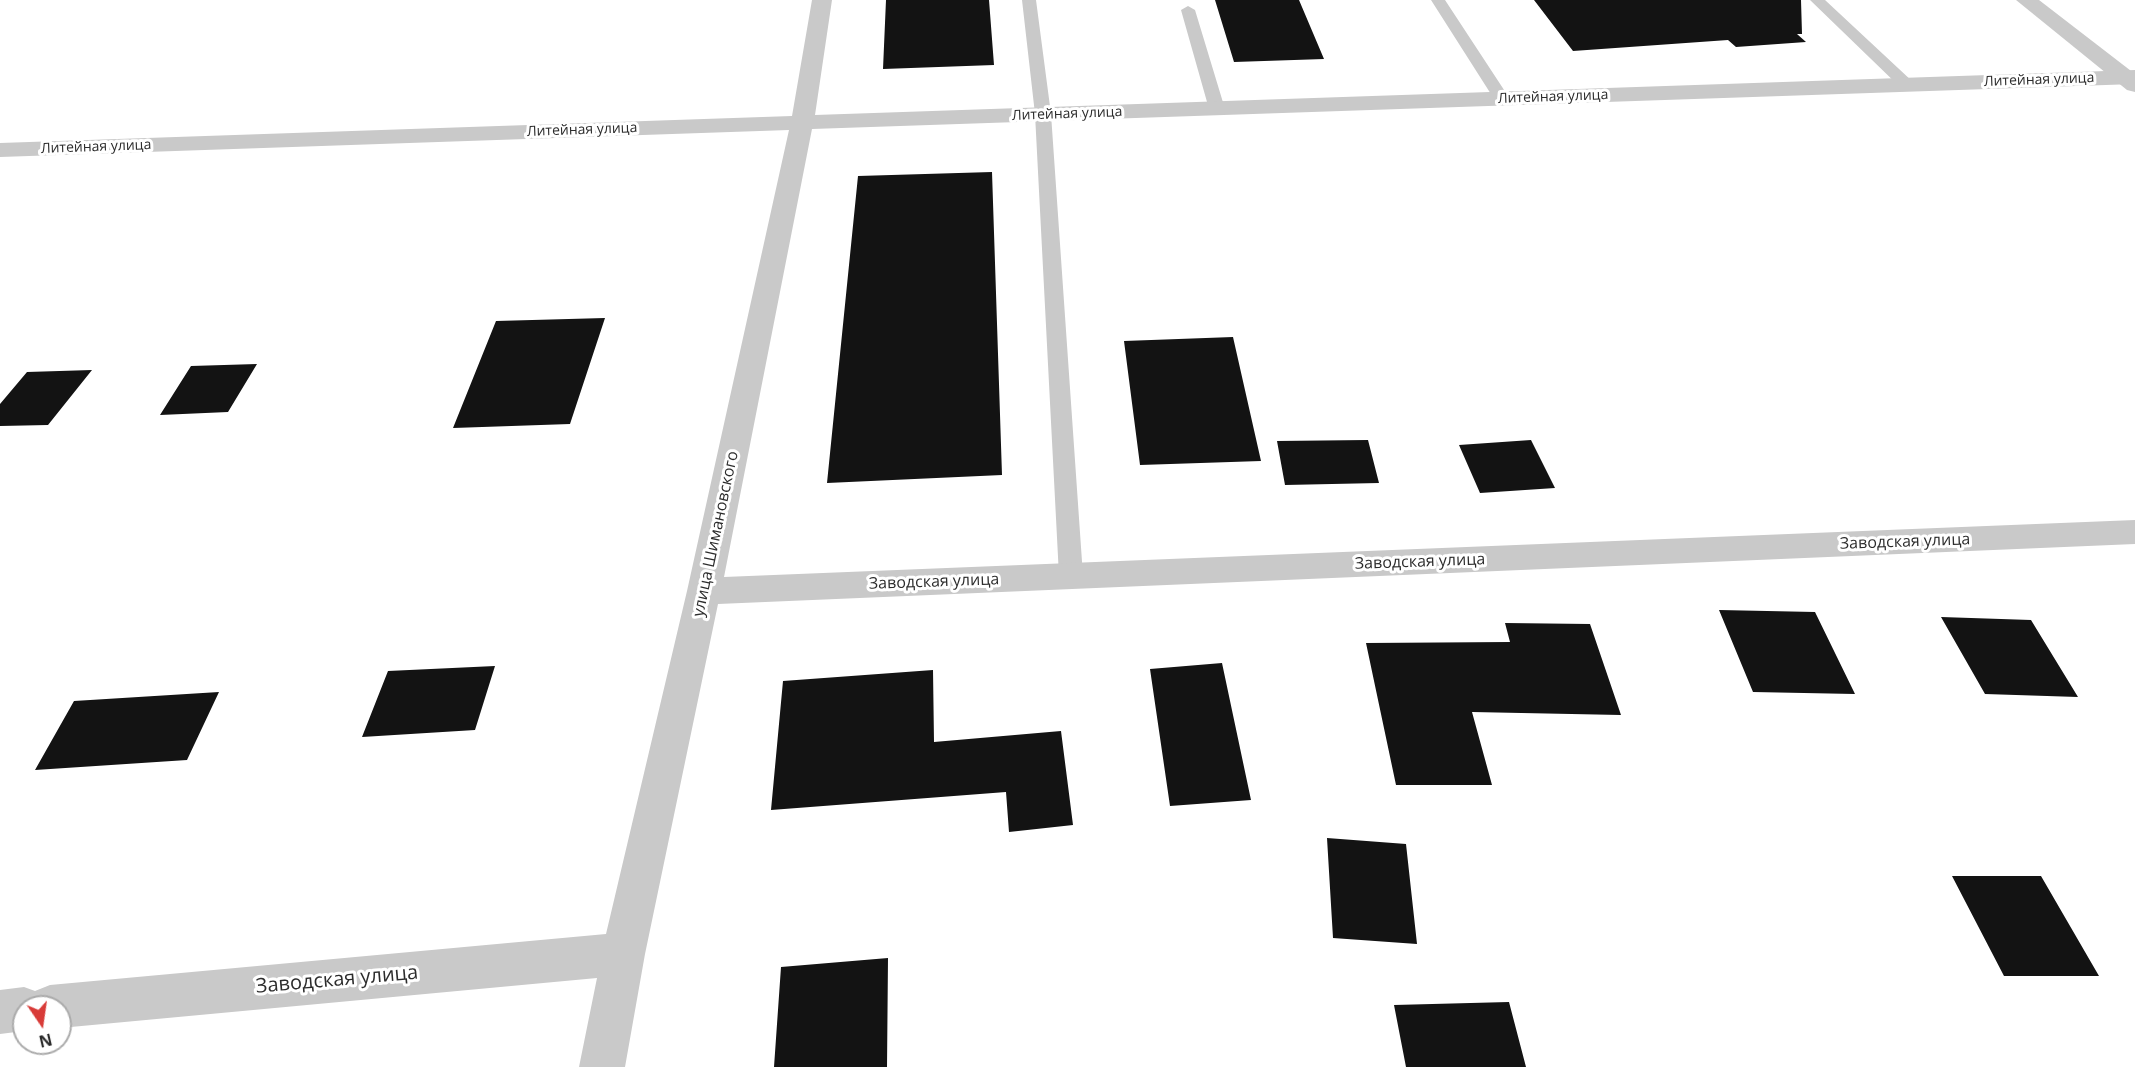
<!DOCTYPE html>
<html>
<head>
<meta charset="utf-8">
<style>
  body { margin:0 }
  #map { position:relative; width:2135px; height:1067px; overflow:hidden; background:#fff; font-family:"Open Sans",sans-serif }
  canvas { display:block }
  .north { position:absolute; left:12px; top:995px; width:60px; height:60px; box-sizing:border-box; background:#fff; border:2px solid #ababab; border-radius:50%; rotate:167deg; font-size:16px; font-weight:700; line-height:24px; text-align:center; color:#2c2c2c }
  .north::after { content:''; display:block; margin:auto; width:21px; height:27px; background:#d83b38; clip-path:polygon(50% 0,100% 100%,50% 72%,0 100%) }
</style>
</head>
<body>
<div id="map">
<canvas width="2135" height="1067"></canvas>
<div class="north">N</div>
</div>
<script>
const c = document.querySelector('canvas').getContext('2d');
c.lineJoin = 'round';
function fillPath(path, color) { c.fillStyle = color; c.fill(path, 'evenodd'); }
const poly = rows => new Path2D(rows.map(r => 'M' + r).join(''));
function label(font, color, halo, rows, align = 'center') {
  c.font = font + ' "Open Sans",sans-serif'; c.lineWidth = 6; c.setLineDash([]); c.textBaseline = 'middle'; c.strokeStyle = halo; c.fillStyle = color; for (const [text, x, y, turn = 0] of rows) {
    c.save(); c.translate(x, y); c.rotate((+turn || 0) * Math.PI / 180); c.textAlign = isNaN(turn) ? turn : align; if (halo) c.strokeText(text, 0, 0); c.fillText(text, 0, 0); c.restore();
  }
}
const building = poly([
  [886,0,989,0,994,65,883,69],
  [1215,0,1299,0,1324,59,1234,62],
  [1534,0,1801,0,1802,34,1797,34,1806,42,1736,47,1728,40,1573,51],
  [992,172,1002,475,827,483,858,176],
  [605,318,570,424,453,428,496,321],
  [1233,337,1261,461,1140,465,1124,341],
  [257,364,228,412,160,415,191,366],
  [92,370,48,425,0,426,0,404,27,372],
  [1368,440,1379,483,1285,485,1277,441],
  [1531,440,1555,488,1480,493,1459,445],
  [1719,610,1815,612,1855,694,1753,692],
  [1941,617,2031,620,2078,697,1985,694],
  [1505,623,1590,624,1621,715,1472,712,1492,785,1396,785,1366,643,1510,642],
  [1222,663,1251,800,1170,806,1150,669],
  [495,666,475,730,362,737,388,671],
  [933,670,934,742,1061,731,1073,825,1009,832,1006,792,771,810,783,681],
  [219,692,187,760,35,770,74,701],
  [1327,838,1406,844,1417,944,1333,938],
  [1952,876,2041,876,2099,976,2004,976],
  [888,958,887,1067,774,1067,781,967],
  [1509,1002,1526,1067,1406,1067,1394,1005]
]);
const service = poly([
  [1022,0,1036,0,1051,114,1083,576,1080,583,1071,586,1062,583,1059,576,1035,114,1022,0],
  [1431,0,1445,0,1510,99,1508,102,1496,102,1431,0],
  [1810,0,1825,0,1913,82,1915,85,1913,88,1901,88,1810,0],
  [1188,6,1195,10,1225,109,1223,112,1217,114,1209,109,1181,10,1188,6]
]);
const minor = poly([
  [812,0,832,0,815,115,2135,70,2135,84,812,129,724,577,2135,520,2135,544,718,604,645,954,625,1067,579,1067,597,978,60,1028,60,1007,24,1007,24,1031,0,1034,0,990,24,987,35,991,50,985,606,934,687,591,789,130,0,157,0,143,792,116,812,0]
]);
const tertiary = poly([
  [2016,0,2039,0,2135,74,2135,92,2127,90,2016,0]
]);
const farStreetnames = [
  ["Литейная улица",2039,80,-2],
  ["Литейная улица",1553,97,-2],
  ["Литейная улица",1067,114,-2],
  ["Литейная улица",582,130,-2],
  ["Литейная улица",96,147,-2]
];
const streetNames = [
  ["улица Шимановского",716,534,-78],
  ["Заводская улица",1905,542,-2],
  ["Заводская улица",1420,562,-2],
  ["Заводская улица",934,582,-2]
];
const nearStreetnames = [
  ["Заводская улица",337,980,-5]
];
fillPath(building, '#131313');
fillPath(service, '#c9c9c9');
fillPath(minor, '#c9c9c9');
fillPath(tertiary, '#c9c9c9');
label('14px', '#2c2c2c', '#fff', farStreetnames);
label('16px', '#2c2c2c', '#fff', streetNames);
label('20px', '#2c2c2c', '#fff', nearStreetnames);
</script>
</body>
</html>
